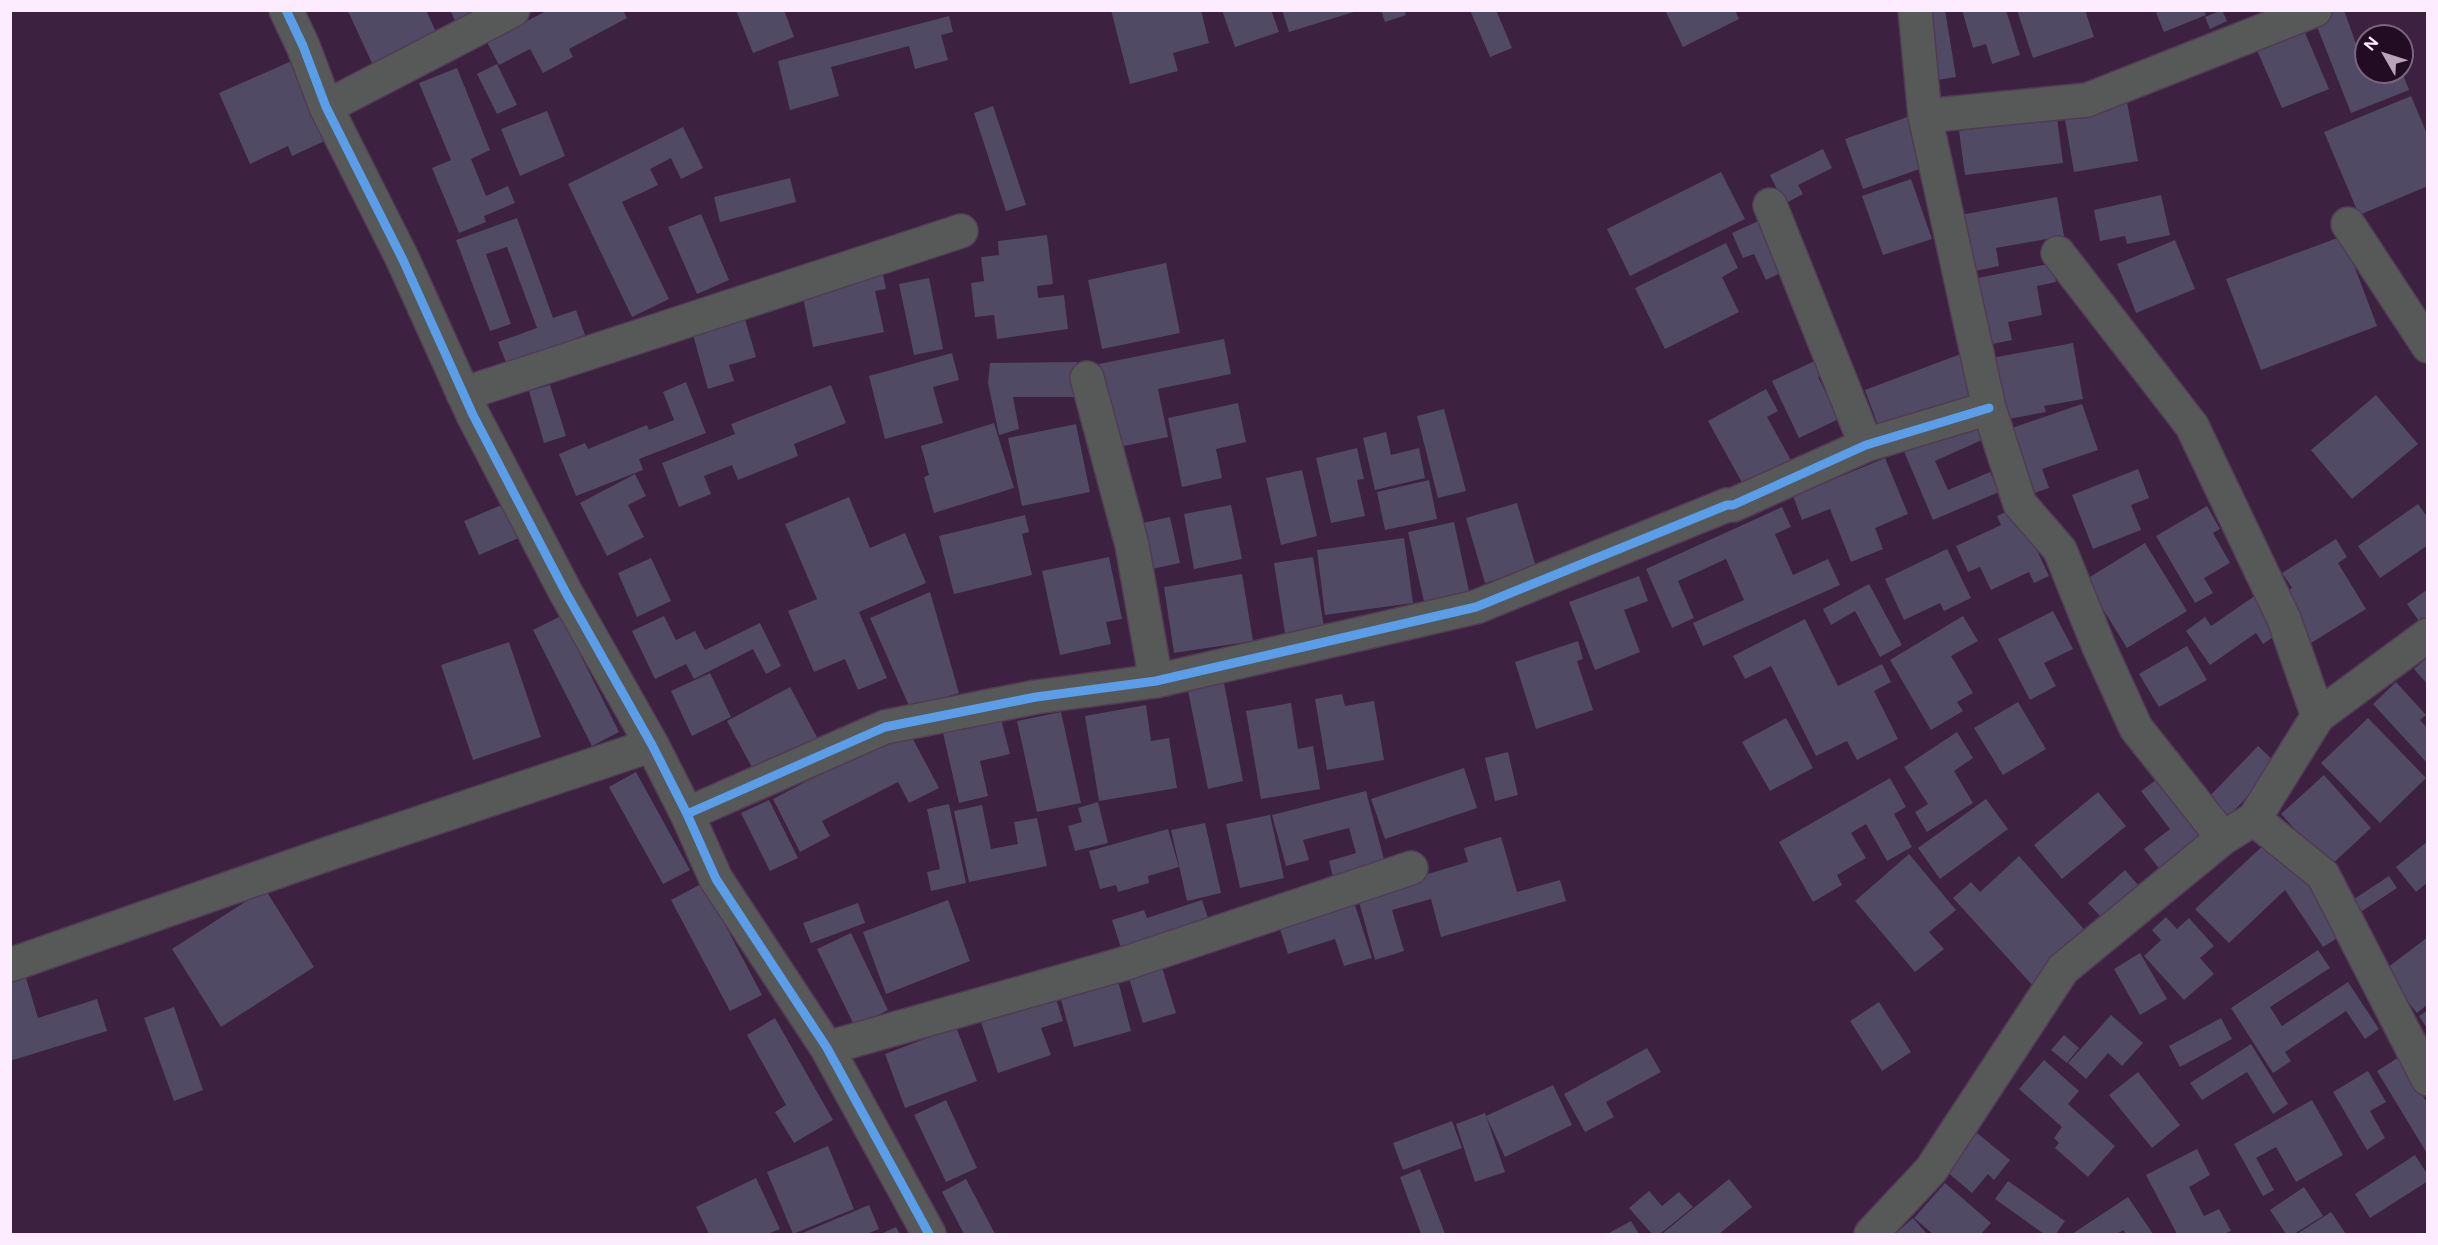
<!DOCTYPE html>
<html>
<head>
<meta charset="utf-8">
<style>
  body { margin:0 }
  #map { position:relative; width:2438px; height:1245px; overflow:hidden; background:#3c2140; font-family:Figtree,sans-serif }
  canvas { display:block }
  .frame { position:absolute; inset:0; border:12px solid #fdebff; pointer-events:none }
  .north { position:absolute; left:2354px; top:24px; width:60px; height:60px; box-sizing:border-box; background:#220c24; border:2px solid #7a657c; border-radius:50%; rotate:309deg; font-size:16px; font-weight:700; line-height:24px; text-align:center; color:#fdebff }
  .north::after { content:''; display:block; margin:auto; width:21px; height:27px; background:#b9a4bc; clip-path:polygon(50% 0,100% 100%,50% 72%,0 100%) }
</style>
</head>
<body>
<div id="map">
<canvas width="2438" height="1245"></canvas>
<div class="frame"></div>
<div class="north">N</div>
</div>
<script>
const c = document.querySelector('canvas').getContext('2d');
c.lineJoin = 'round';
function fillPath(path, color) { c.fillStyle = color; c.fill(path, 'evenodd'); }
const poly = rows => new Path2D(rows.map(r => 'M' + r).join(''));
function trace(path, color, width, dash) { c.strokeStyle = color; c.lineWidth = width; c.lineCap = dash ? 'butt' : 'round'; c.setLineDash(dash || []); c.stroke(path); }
const building = poly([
  [426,10,441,43,376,72,348,11],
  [450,10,473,10,477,21,459,29],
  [548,10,623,10,627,18,569,49,573,57,543,73,530,49,499,65,487,42],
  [736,10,784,10,794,37,753,53],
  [1111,10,1201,10,1209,43,1173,53,1178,71,1130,84],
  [1222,10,1271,10,1279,32,1235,47],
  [1282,10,1357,10,1357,11,1289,32],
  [1381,10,1404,10,1406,15,1385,22],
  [1470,10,1496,10,1512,48,1490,57],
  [1665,10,1735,10,1739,19,1683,47],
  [1926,10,1945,10,1956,77,1938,80],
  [1962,10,2006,10,2020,55,1992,64,1986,44,1973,48],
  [2017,10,2085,10,2094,37,2033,58],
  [2162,10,2204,10,2206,15,2164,32,2156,13],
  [2222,10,2227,21,2210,29,2205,17],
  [2334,10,2344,10,2366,72,2369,75,2376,72,2402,72,2409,90,2351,113,2314,19],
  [949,16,953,32,941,35,948,60,915,69,909,46,831,67,839,96,790,110,778,61],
  [2300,21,2329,89,2282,108,2253,41],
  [294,60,329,139,292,156,288,146,250,164,219,93],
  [497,64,517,105,497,114,477,74],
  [457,68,490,150,471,159,486,196,508,186,515,203,484,216,486,222,459,233,432,168,451,160,419,83],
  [2411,96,2428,136,2428,186,2359,215,2324,132],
  [2126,97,2138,161,2074,172,2063,108],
  [993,106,1026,205,1006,211,974,113],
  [547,111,565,156,520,176,501,129],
  [1910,116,1928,166,1863,189,1845,139],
  [2057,118,2063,163,1965,175,1959,131],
  [683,127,703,168,681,179,671,158,650,169,658,185,622,202,669,299,632,317,568,184],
  [1823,149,1832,168,1798,185,1803,194,1784,204,1770,175],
  [1721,172,1745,219,1630,276,1607,229],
  [790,178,796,202,720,222,714,197],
  [1911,179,1932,239,1883,255,1862,196],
  [2161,195,2170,235,2127,244,2125,236,2100,241,2094,210],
  [2057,197,2064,236,1996,248,1999,266,1965,273,1955,216],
  [701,214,729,280,697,294,668,227],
  [517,218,553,318,576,310,585,335,507,365,498,342,537,328,507,247,486,254,511,324,490,331,456,240],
  [1765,218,1789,269,1766,280,1754,254,1743,258,1732,233],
  [1047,235,1053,284,1037,286,1038,298,1064,295,1068,329,997,339,994,315,975,317,971,283,984,281,981,257,999,255,998,241],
  [2343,236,2377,326,2261,370,2226,279],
  [2175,240,2195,289,2136,313,2117,264],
  [1726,243,1738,268,1722,277,1739,312,1665,349,1635,288],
  [1166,263,1180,333,1102,349,1088,280],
  [2053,263,2056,282,2037,286,2042,315,2008,322,2012,340,1992,344,1978,278],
  [882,270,886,289,875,291,884,332,813,347,801,287],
  [929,278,943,349,914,355,899,284],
  [742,309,756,357,729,365,734,381,708,389,690,324],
  [1224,339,1231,374,1158,389,1168,437,1114,448,1099,364],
  [2073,343,2083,399,2044,406,2046,412,1998,421,1986,359],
  [1966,352,1980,403,1880,431,1865,390],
  [952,353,959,380,933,387,943,423,885,439,869,376],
  [1819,359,1825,373,1818,377,1839,419,1799,438,1772,381],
  [1077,362,1078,397,1013,397,1019,429,999,435,988,383,990,363],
  [686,382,706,433,639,459,643,470,576,496,559,454,585,443,588,449,647,425,649,430,674,420,663,392],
  [550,385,566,436,544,443,529,391],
  [831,385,846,423,794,444,798,456,738,480,732,465,704,476,711,494,679,507,662,463,735,434,731,424],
  [1766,389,1778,411,1767,417,1792,462,1745,488,1708,421],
  [2376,395,2418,444,2352,499,2311,450],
  [1238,403,1246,442,1216,449,1222,478,1182,487,1168,418],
  [2082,404,2098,450,2042,469,2049,488,2028,495,2006,430],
  [1444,409,1466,491,1438,498,1417,416],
  [1975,417,1984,439,1935,461,1948,490,1990,472,1999,492,1933,520,1903,449],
  [994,423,1014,488,934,513,924,477,929,475,921,446],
  [1076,424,1090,492,1022,506,1008,438],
  [1386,432,1391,455,1419,448,1425,478,1375,490,1363,438],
  [1357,448,1364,479,1357,480,1365,516,1331,523,1316,458],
  [1885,458,1908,514,1875,528,1883,549,1851,562,1830,509,1802,520,1793,496],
  [2138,469,2149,498,2131,505,2141,530,2093,549,2072,495],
  [1302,470,1317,536,1281,545,1266,478],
  [635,474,646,496,628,505,644,537,607,556,580,503],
  [1429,480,1437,519,1385,530,1377,492],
  [849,497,870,548,905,533,926,583,859,612,887,678,858,690,845,659,814,672,788,611,817,599,785,524],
  [506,503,521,537,479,555,464,521],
  [1517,503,1536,567,1485,583,1466,518],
  [2418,504,2428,518,2428,545,2380,578,2358,546],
  [1231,505,1242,559,1194,569,1184,514],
  [2207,506,2220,529,2213,533,2230,563,2204,578,2213,593,2195,603,2156,536],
  [1782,507,1791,527,1775,534,1793,575,1828,559,1840,585,1703,646,1693,623,1744,600,1726,559,1678,581,1694,618,1672,628,1646,569],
  [2017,507,2049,576,2034,583,2029,572,1991,590,1980,567,1968,572,1956,546,2001,525,1997,516],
  [1025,515,1029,532,1022,534,1032,575,954,594,939,536],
  [1170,517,1180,563,1143,571,1134,525],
  [1454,522,1471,600,1426,610,1408,532],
  [1404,538,1413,603,1325,615,1317,550],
  [2336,539,2347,557,2338,563,2366,609,2311,643,2281,595,2292,588,2282,573],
  [2145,543,2187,611,2127,648,2085,580],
  [1947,549,1971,598,1944,611,1940,603,1904,620,1885,579],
  [1109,557,1122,619,1106,622,1111,644,1060,655,1042,571],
  [1313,557,1325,634,1286,640,1274,563],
  [651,558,671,601,637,617,618,573],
  [1242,574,1253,641,1174,653,1164,587],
  [1639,576,1648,601,1624,610,1640,652,1595,670,1569,602],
  [1869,584,1902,645,1880,657,1855,611,1831,625,1823,609],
  [2428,589,2428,619,2421,624,2407,604],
  [930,592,959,693,910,708,870,618],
  [2259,593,2285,629,2263,644,2256,633,2210,665,2186,631,2205,617,2211,626],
  [2053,611,2073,649,2044,663,2056,686,2030,700,1998,639],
  [561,616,619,732,592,746,533,630],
  [664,616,676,640,695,631,705,650,760,623,781,666,766,674,753,649,694,679,686,664,655,679,632,631],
  [1963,616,1978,641,1951,656,1973,693,1957,702,1963,711,1931,730,1890,660],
  [1805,619,1838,686,1882,664,1891,682,1874,691,1898,739,1857,760,1847,741,1816,756,1771,666,1745,679,1733,656],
  [1578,641,1583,659,1577,661,1593,710,1536,729,1515,662],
  [509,642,541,737,473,760,441,665],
  [2187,646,2207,680,2159,707,2139,674],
  [2428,657,2428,685,2414,669],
  [710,673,731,717,692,736,671,691],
  [1223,678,1243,781,1208,789,1187,686],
  [2396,682,2426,715,2420,720,2428,729,2428,764,2373,704],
  [790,687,818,739,755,773,727,721],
  [1342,694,1345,706,1374,701,1384,760,1327,770,1315,699],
  [2018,702,2046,749,2003,775,1974,728],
  [1291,703,1298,749,1313,746,1320,789,1261,799,1246,711],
  [1146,705,1151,741,1169,738,1177,788,1099,801,1085,716],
  [1061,712,1081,803,1037,812,1017,721],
  [1786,718,1813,768,1770,791,1742,742],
  [2368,718,2426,778,2380,823,2321,763],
  [1001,719,1010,754,980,761,988,796,959,803,943,733],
  [907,728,939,788,909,803,898,782,822,821,830,836,800,852,773,799],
  [1957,732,1973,758,1954,771,1973,803,1927,832,1915,812,1928,804,1904,767],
  [2258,746,2278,765,2225,820,2205,801],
  [1508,752,1518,795,1495,801,1485,758],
  [1464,768,1477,808,1385,839,1371,799],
  [636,772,690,870,663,884,609,787],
  [2164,774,2209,835,2161,871,2144,849,2170,829,2141,791],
  [2324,775,2371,828,2329,867,2281,814],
  [1890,778,1906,807,1894,814,1912,847,1887,861,1866,824,1851,833,1866,858,1837,875,1842,885,1813,902,1779,842],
  [1366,791,1387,871,1335,885,1329,861,1356,853,1349,828,1303,840,1309,860,1286,866,1272,815],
  [2098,792,2126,826,2062,879,2034,845],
  [1986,799,2008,829,1940,879,1918,848],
  [769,800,798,858,770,871,741,813],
  [1098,802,1108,843,1075,851,1068,826,1082,822,1078,808],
  [949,804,966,883,931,891,927,872,940,869,927,809],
  [982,805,991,849,1018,844,1014,822,1037,818,1047,866,969,882,954,811],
  [1270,815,1284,878,1240,888,1226,824],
  [1205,823,1221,893,1187,901,1171,830],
  [1168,829,1179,867,1148,876,1149,883,1118,892,1116,885,1100,889,1089,851],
  [1501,837,1517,892,1560,880,1566,901,1441,937,1431,899,1392,910,1404,951,1375,960,1357,895,1468,862,1464,848],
  [2268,841,2308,872,2347,932,2323,947,2285,890,2229,943,2195,909],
  [2428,841,2428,882,2416,892,2396,867],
  [1909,854,1956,910,1929,932,1944,949,1915,972,1855,901],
  [2019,856,2090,936,2034,987,1953,898,1971,882,1980,892],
  [2125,870,2145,893,2119,917,2111,908,2101,917,2088,903],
  [2389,876,2397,888,2356,915,2348,903],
  [703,883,762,995,730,1011,671,900],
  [265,889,314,967,221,1027,172,949],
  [1353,899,1372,958,1344,966,1335,939,1288,954,1278,923],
  [948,900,970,961,886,994,863,932],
  [1202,900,1212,930,1124,957,1112,920,1144,910,1147,918],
  [858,903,865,923,811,943,803,923],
  [2166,917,2177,929,2189,918,2214,946,2200,958,2214,974,2184,1000,2144,956,2161,940,2152,930],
  [851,933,888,1010,855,1027,817,949],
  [2428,937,2428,1004,2417,1013,2383,971],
  [2318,950,2330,968,2270,1007,2282,1026,2348,982,2379,1029,2365,1039,2346,1011,2285,1052,2291,1061,2273,1073,2231,1008],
  [2140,953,2167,999,2140,1015,2114,969],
  [1160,961,1176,1013,1143,1023,1127,972],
  [1117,977,1131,1031,1074,1047,1059,992],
  [26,978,38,1018,97,999,107,1031,10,1061,10,983],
  [1053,989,1063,1021,1041,1028,1051,1055,998,1073,978,1013],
  [1879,1002,1911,1052,1882,1071,1850,1021],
  [174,1007,203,1090,174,1101,144,1018],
  [2428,1010,2428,1030,2419,1016],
  [2111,1015,2143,1043,2122,1066,2108,1053,2086,1079,2068,1063],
  [775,1018,833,1120,794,1143,775,1112,786,1105,747,1035],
  [2221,1018,2232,1039,2180,1067,2169,1046],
  [956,1027,977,1081,905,1108,885,1054],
  [2064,1035,2079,1048,2067,1063,2051,1050],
  [2251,1044,2288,1104,2273,1114,2247,1072,2202,1100,2190,1083],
  [1647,1048,1661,1072,1606,1102,1614,1117,1585,1132,1564,1094],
  [2399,1057,2428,1104,2428,1155,2377,1071],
  [2044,1060,2079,1091,2068,1104,2115,1146,2088,1177,2055,1148,2059,1143,2054,1138,2062,1127,2019,1089],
  [2368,1071,2386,1102,2370,1111,2385,1138,2367,1150,2333,1092],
  [2138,1072,2180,1125,2152,1148,2109,1095],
  [1553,1085,1572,1125,1505,1157,1486,1116],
  [946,1100,977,1168,946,1182,914,1115],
  [2312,1100,2343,1155,2296,1182,2276,1147,2256,1158,2274,1190,2263,1196,2234,1144],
  [1485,1113,1505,1172,1475,1182,1456,1124],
  [1452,1121,1462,1148,1403,1170,1393,1143],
  [1977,1133,2010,1160,1994,1180,1988,1174,1972,1193,1946,1171],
  [828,1146,854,1209,793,1234,767,1172],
  [2197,1149,2210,1175,2189,1187,2204,1216,2219,1209,2231,1231,2224,1234,2177,1234,2146,1175],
  [2415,1155,2428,1175,2428,1181,2370,1218,2355,1194],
  [1420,1169,1445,1234,1421,1234,1400,1177],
  [756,1178,780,1229,768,1234,709,1234,696,1207],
  [966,1179,995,1234,964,1234,942,1192],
  [1729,1179,1752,1207,1719,1234,1662,1234],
  [2008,1181,2065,1221,2056,1234,2044,1234,1995,1199],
  [1945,1183,1991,1223,1981,1234,1933,1234,1914,1218],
  [2304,1187,2323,1216,2294,1234,2286,1234,2270,1210],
  [1649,1191,1662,1206,1679,1192,1693,1207,1660,1234,1652,1234,1629,1208],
  [2128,1197,2153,1234,2126,1234,2123,1230,2117,1234,2072,1234],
  [869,1205,879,1229,867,1234,800,1234],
  [2331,1212,2346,1234,2297,1234],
  [1913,1218,1927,1234,1895,1234],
  [1631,1221,1639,1234,1607,1234],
  [896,1227,900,1234,881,1234]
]);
const minor = poly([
  [286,10,303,46,326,107,403,260,473,415,566,593,652,745,687,814,716,879,827,1048,929,1234],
  [1915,10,1925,116,1989,408,2020,504,2060,550,2099,647,2136,728,2223,838],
  [326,107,513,10],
  [1925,116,2087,100,2315,10],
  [1770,205,1866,445],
  [2348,224,2428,346],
  [2058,253,2192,426,2284,619,2318,716],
  [1087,378,1132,545,1156,681],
  [463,394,961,231],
  [687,814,885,727,1036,697,1156,681,1476,607,1727,505,1733,505,1866,445,1989,408],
  [2254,819,2323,875,2428,1079],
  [10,965,333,852,652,745],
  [827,1048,1123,964,1411,868],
  [1871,1234,1931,1170,2063,969,2223,838,2254,819,2318,716,2428,635]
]);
const cycleway = poly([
  [286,10,303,46,326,107,403,260,473,415,566,593,652,745,687,814,716,879,827,1048,929,1234],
  [687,814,885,727,1036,697,1156,681,1476,607,1727,505,1733,505,1866,445,1989,408]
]);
fillPath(building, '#504a64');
trace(minor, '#513c54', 36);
trace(minor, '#575958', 33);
trace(cycleway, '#5a9eea', 9);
</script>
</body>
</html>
